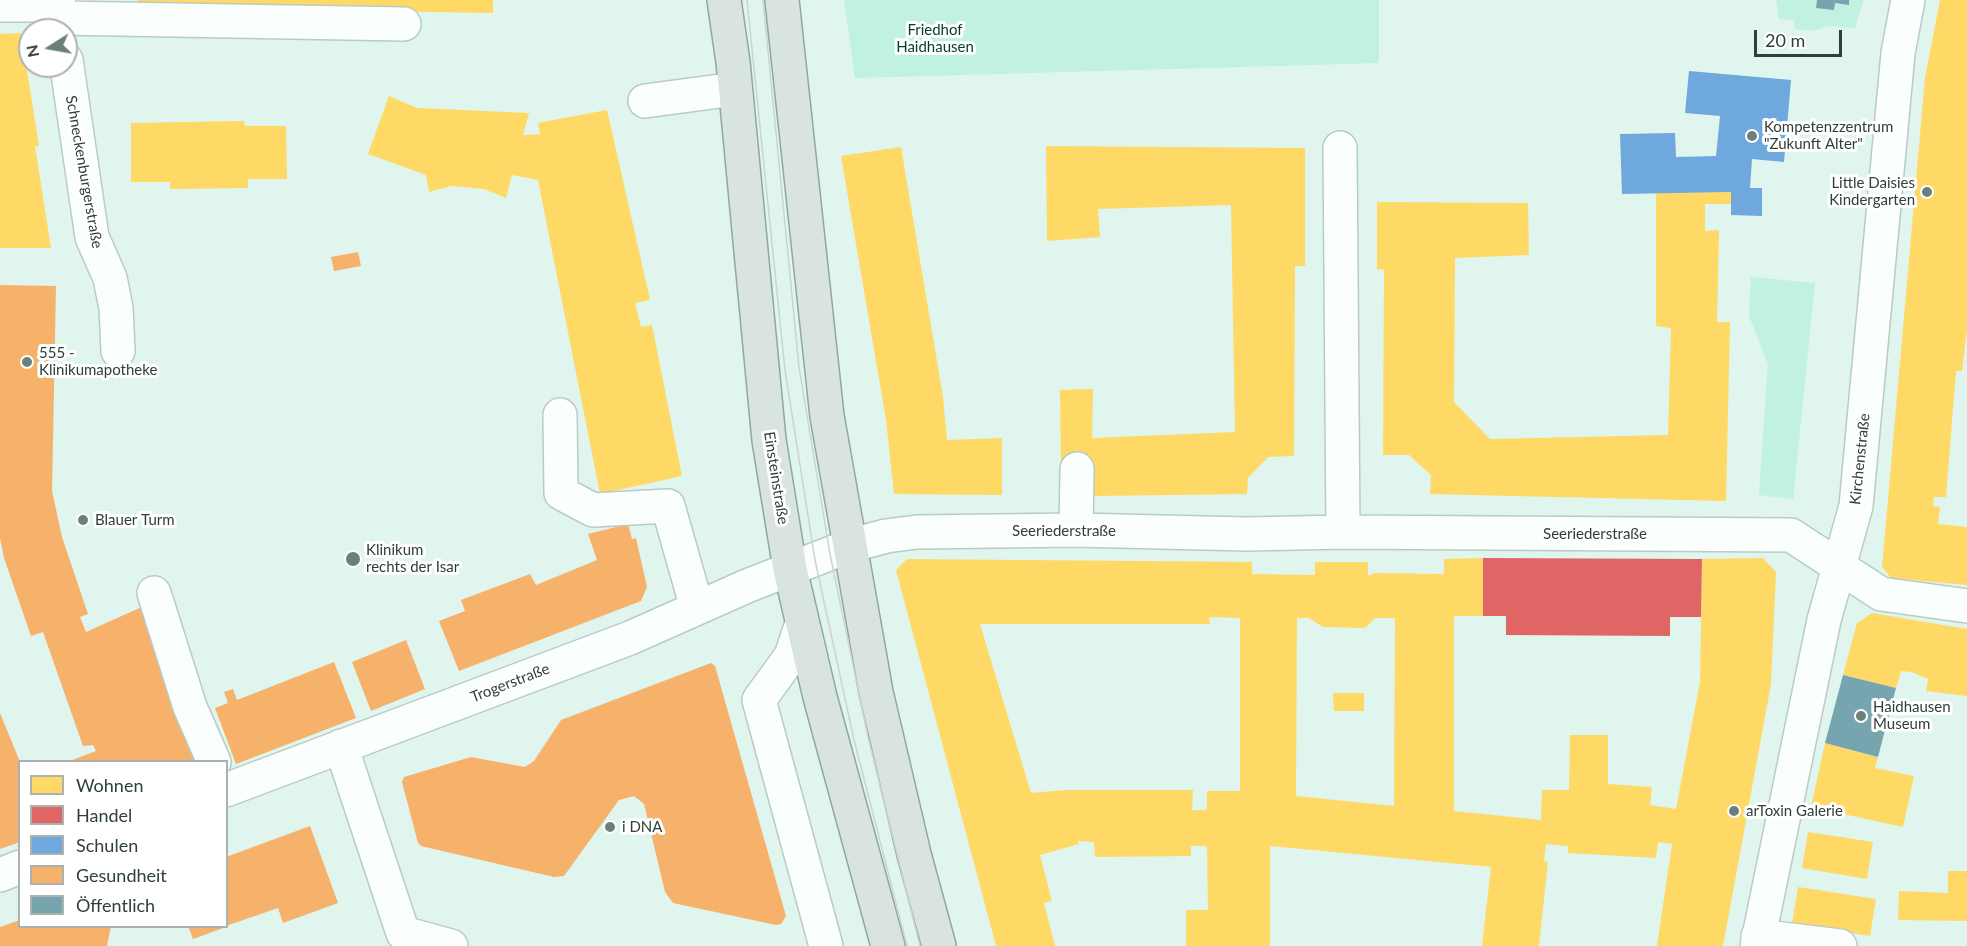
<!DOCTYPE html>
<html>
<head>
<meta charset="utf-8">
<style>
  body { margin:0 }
  #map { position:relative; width:1967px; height:946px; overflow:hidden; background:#dff5ed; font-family:Lato,sans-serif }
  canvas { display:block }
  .legend { position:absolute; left:18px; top:760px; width:210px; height:168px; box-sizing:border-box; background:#fff; border:2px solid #acb2b0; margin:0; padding:8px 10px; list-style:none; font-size:18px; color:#2f3f3a }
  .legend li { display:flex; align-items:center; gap:12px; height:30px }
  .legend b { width:30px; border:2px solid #acb2b0 }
  .north { position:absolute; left:18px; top:18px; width:60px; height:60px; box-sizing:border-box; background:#fff; border:2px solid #acb2b0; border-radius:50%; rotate:259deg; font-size:16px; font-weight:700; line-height:24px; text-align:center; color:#2f3f3a }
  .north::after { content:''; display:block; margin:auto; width:21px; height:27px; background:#6d7f79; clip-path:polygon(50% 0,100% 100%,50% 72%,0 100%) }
  .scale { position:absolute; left:1754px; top:30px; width:88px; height:27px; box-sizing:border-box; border:3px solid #2f3f3a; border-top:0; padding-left:8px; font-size:18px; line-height:21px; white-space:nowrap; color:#2f3f3a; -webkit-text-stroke:4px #fff; paint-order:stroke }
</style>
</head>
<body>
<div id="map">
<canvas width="1967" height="946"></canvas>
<ul class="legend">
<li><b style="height:16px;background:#ffd966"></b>Wohnen</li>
<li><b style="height:16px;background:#e06666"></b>Handel</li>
<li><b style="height:16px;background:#6fa8dc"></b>Schulen</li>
<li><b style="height:16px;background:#f6b26b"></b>Gesundheit</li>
<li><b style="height:16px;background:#76a5af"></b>Öffentlich</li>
</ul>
<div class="north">N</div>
<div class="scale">20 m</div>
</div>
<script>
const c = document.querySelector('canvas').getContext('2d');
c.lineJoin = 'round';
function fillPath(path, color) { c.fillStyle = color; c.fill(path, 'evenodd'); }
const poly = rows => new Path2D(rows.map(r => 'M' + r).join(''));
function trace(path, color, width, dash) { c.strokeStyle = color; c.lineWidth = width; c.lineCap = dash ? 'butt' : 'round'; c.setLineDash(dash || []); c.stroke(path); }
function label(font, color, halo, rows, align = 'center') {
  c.font = font + ' Lato,sans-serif'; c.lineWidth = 6; c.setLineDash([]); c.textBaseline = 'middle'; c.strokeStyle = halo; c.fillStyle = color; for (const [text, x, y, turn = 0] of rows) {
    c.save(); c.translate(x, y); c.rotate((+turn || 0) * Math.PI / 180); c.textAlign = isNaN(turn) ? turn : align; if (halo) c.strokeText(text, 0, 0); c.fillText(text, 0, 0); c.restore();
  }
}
const green = poly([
  [844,0,1379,0,1379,63,855,78],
  [1776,0,1864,0,1855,28,1829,26,1812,31,1794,29,1794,20,1779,19],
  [1751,277,1815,283,1793,499,1759,495,1768,364,1749,316]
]);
const homes = poly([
  [138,0,493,0,493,13,138,7],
  [1940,0,1967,0,1967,329,1962,371,1956,371,1946,497,1934,497,1933,506,1940,507,1938,524,1967,527,1967,585,1891,578,1882,567,1925,78],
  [21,33,39,146,35,146,51,248,0,248,0,34],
  [389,96,417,108,529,113,523,135,540,134,538,123,607,110,650,300,635,303,641,327,652,325,682,476,600,494,538,180,512,175,506,198,484,189,451,186,429,192,426,175,368,154],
  [244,121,245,126,286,126,287,179,248,179,248,188,170,189,170,182,131,182,131,123],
  [1046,146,1305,148,1305,266,1295,266,1294,456,1268,457,1248,478,1247,494,1093,496,1061,469,1060,390,1093,389,1092,438,1235,432,1231,205,1098,209,1100,237,1047,241],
  [901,147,943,397,947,440,1002,438,1002,495,894,494,886,420,841,156],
  [1731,192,1731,204,1705,204,1705,231,1719,230,1717,322,1730,322,1726,501,1430,494,1431,475,1409,455,1383,455,1384,269,1377,270,1377,202,1528,203,1529,255,1455,258,1454,402,1490,439,1668,435,1671,328,1656,326,1656,193],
  [1483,558,1483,616,1454,616,1454,811,1541,820,1542,790,1569,790,1570,735,1608,735,1608,784,1652,787,1650,805,1676,809,1700,682,1702,559,1763,558,1776,572,1771,684,1723,946,1657,946,1672,844,1658,842,1656,858,1568,853,1568,846,1546,844,1544,861,1548,862,1539,946,1482,946,1491,867,1270,846,1270,946,1186,946,1186,910,1208,910,1207,846,1191,846,1191,856,1095,857,1094,842,1078,841,1079,844,1040,855,1052,901,1044,903,1055,946,996,946,896,570,907,559,1252,562,1252,574,1315,575,1315,562,1368,562,1368,576,1375,573,1444,574,1444,559],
  [1209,617,1240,618,1240,791,1207,791,1207,810,1192,810,1193,790,1065,790,1031,793,980,624,1210,624],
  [1297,618,1309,618,1323,627,1365,628,1375,618,1395,618,1394,806,1296,796],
  [1872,613,1967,629,1967,696,1926,691,1928,679,1912,672,1901,671,1896,688,1843,675,1857,623],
  [1333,693,1364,693,1364,711,1334,711],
  [1825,743,1878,757,1875,768,1914,776,1903,827,1811,807],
  [1808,832,1873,842,1867,879,1802,868],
  [1948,871,1967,871,1967,921,1898,920,1899,891,1948,893],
  [1798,887,1876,899,1870,936,1792,924]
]);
const shops = poly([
  [1483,558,1702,559,1701,617,1670,617,1670,636,1506,635,1506,616,1483,616]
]);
const schools = poly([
  [1689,71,1791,80,1784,162,1752,159,1750,188,1762,188,1762,216,1731,215,1731,192,1622,194,1620,134,1675,133,1676,157,1716,156,1720,116,1685,113]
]);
const health = poly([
  [358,252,361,266,334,271,331,257],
  [0,285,56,286,52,491,62,537,88,614,80,617,86,632,144,606,206,762,67,762,96,751,93,745,83,746,43,632,31,636,4,558,0,538],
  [628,524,632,539,636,538,647,587,641,601,459,671,439,621,465,611,461,600,530,574,536,585,597,560,588,534],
  [406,640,425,689,371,711,352,662],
  [334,662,356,718,236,764,215,708,228,703,224,692,233,689,237,700],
  [711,663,715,666,786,916,781,924,776,925,673,903,665,892,644,804,634,796,619,800,564,876,554,877,421,846,418,843,402,782,404,777,471,757,525,767,534,761,561,720],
  [0,713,20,762,20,842,0,849],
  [310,826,338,903,283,923,278,908,226,926,226,857],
  [20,920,20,926,111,926,107,946,0,946,0,927],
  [188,926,226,926,226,927,193,939]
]);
const public = poly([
  [1817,0,1849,0,1849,5,1835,3,1834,10,1816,8],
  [1843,675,1896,688,1878,757,1825,743]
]);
const minor = poly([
  [0,5,59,5],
  [61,18,404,24],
  [66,60,92,237,110,278,116,308,118,351],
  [645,101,735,89],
  [1340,148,1343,532],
  [560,415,561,493,593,510,668,506,697,608],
  [1076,530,1077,469],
  [154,593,190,707,214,762],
  [802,623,791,656,759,700,826,946],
  [341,746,403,933,451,946],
  [226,790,630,638,747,586,849,546,886,536,917,532,1076,530,1247,534,1343,532,1791,535,1881,594,1967,606],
  [0,875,20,867],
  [1758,936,1840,946],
  [1757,946,1824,620,1856,506,1898,53,1908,0]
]);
const major = poly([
  [724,0,733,62,769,440,790,569,820,697,888,946],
  [782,0,827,416,876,692,914,854,939,946]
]);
const tram = poly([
  [747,0,785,370,815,560,854,740,907,946],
  [763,0,799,367,830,554,868,737,920,946]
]);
const markers = [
  [1752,136,6,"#6d7f79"],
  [1927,192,6,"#6d7f79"],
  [27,362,6,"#6d7f79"],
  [83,520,6,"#6d7f79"],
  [353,559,8,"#6d7f79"],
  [1861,716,6,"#6d7f79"],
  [1734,811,6,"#6d7f79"],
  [610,827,6,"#6d7f79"]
];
const parkNames = [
  ["Friedhof",935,30],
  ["Haidhausen",935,47]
];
const poiNames = [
  ["Kompetenzzentrum",1764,127],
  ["\"Zukunft Alter\"",1764,144],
  ["Little Daisies",1915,183,"right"],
  ["Kindergarten",1915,200,"right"],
  ["555 -",39,353],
  ["Klinikumapotheke",39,370],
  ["Blauer Turm",95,520],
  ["Klinikum",366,550],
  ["rechts der Isar",366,567],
  ["Haidhausen",1873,707],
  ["Museum",1873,724],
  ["arToxin Galerie",1746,811],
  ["i DNA",622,827]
];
const streetNames = [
  ["Schneckenburgerstraße",84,172,80],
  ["Kirchenstraße",1860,459,-84],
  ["Einsteinstraße",776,478,81],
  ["Seeriederstraße",1064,531],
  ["Seeriederstraße",1595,534],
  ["Trogerstraße",510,683,-21]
];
fillPath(green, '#c0f1e1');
fillPath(homes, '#ffd966');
fillPath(shops, '#e06666');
fillPath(schools, '#6fa8dc');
fillPath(health, '#f6b26b');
fillPath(public, '#76a5af');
trace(minor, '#bacbc5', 36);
trace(major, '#8fa8a1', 36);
trace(minor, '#fafefc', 33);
trace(major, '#d9e4e1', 33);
trace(tram, '#cdd3d1', 1.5);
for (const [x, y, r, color] of markers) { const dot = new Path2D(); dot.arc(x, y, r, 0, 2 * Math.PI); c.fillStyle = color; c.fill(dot); trace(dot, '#fff', 2); }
label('15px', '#063b2f', '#fff', parkNames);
label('15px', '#2f3f3a', '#fff', poiNames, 'left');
label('15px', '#2f3f3a', '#fff', streetNames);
</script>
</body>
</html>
